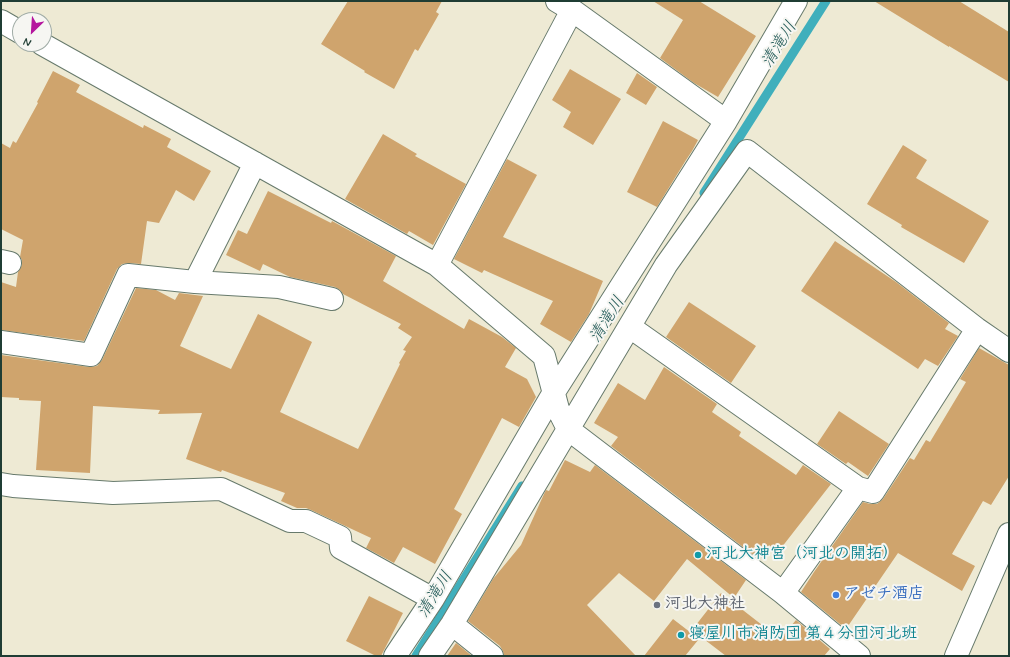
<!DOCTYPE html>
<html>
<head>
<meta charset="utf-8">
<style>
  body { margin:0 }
  #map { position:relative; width:1010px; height:657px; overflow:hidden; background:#eeead4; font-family:Mynerve,sans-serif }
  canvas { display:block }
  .frame { position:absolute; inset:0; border:2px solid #1f3d34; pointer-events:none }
  .north { position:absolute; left:12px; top:12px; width:40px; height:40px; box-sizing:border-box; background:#f6f6f2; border:1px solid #a0aca6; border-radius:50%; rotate:205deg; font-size:11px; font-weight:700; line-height:16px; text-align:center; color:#1f3d34 }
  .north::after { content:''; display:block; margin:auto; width:14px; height:18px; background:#b5179e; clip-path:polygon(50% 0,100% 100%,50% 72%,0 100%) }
</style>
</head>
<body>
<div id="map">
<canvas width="1010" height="657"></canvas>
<div class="frame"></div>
<div class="north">N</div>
</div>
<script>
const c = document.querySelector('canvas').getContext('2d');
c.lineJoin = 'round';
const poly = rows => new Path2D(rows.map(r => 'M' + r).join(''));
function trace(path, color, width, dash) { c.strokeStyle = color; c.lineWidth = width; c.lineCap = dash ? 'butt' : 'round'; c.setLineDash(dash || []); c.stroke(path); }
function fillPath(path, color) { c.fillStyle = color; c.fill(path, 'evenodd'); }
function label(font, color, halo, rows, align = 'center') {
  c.font = font + ' Mynerve,"Klee One",sans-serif'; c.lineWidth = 4; c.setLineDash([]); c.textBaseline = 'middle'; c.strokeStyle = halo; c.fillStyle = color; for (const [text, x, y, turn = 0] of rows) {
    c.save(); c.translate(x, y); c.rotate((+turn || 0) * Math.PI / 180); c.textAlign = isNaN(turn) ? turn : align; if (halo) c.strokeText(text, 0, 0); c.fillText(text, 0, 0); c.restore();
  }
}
const stream = poly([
  [704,193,826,1],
  [416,656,522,486]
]);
const building = poly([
  [348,1,442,1,436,12,439,14,418,51,415,49,394,89,364,72,365,71,321,44],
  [653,1,699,1,756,36,718,97,694,83,660,58,683,20],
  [874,1,959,1,1009,32,1009,82,949,46,949,47],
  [570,69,621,99,593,145,563,127,571,112,552,100],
  [53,71,80,85,76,92,143,128,144,125,171,139,167,147,211,171,194,201,176,190,159,223,147,221,141,264,129,263,122,264,117,269,84,341,1,330,1,282,16,287,18,272,22,265,22,260,20,257,23,240,1,229,1,143,10,148,13,141,16,143,38,103,37,102],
  [637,73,657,87,646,105,626,93],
  [663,121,698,140,692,151,686,160,657,207,627,192],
  [383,134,417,154,415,156,466,184,433,245,409,231,407,234,345,199],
  [903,145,927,160,916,178,989,221,964,263,901,227,902,225,867,204],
  [507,159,537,175,503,237,603,281,589,314,571,342,540,324,553,301,484,270,482,273,454,259],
  [268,191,331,223,332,221,396,256,383,281,464,329,469,319,502,337,516,348,505,367,527,379,536,397,519,427,502,418,454,509,462,514,435,564,403,547,394,563,366,548,371,538,311,510,306,508,297,508,281,501,285,493,222,470,221,472,186,459,202,413,158,414,160,410,93,406,90,473,36,470,41,401,19,400,19,398,1,397,1,355,89,367,97,366,102,360,136,288,156,290,175,300,179,293,203,296,180,346,231,369,258,314,312,342,280,412,358,449,400,364,399,363,406,351,403,350,412,337,398,328,401,324,343,294,340,290,335,287,290,277,263,264,260,271,226,255,238,230,247,234],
  [835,241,896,282,949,323,945,329,958,336,938,366,925,359,918,369,801,291],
  [689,302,756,346,731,383,666,337],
  [979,348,1009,365,1009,476,991,505,983,501,952,554,975,566,962,591,898,553,846,629,801,592,814,572,863,502,870,504,877,504,883,499,910,458,914,460,926,440,930,442,966,382,960,379],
  [664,367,717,404,712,412,741,432,739,436,796,475,803,465,831,484,778,552,769,545,760,560,611,446,618,437,594,423,618,383,645,400],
  [839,411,889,444,868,476,848,462,846,464,817,444],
  [565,460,590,472,595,465,746,580,734,598,687,559,654,601,619,573,587,605,636,656,504,656,503,651,500,646,468,621,493,579,521,545,544,494,546,490,549,491],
  [721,593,780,639,796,620,830,649,824,656,726,656,692,630],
  [369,596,403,613,381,656,376,656,346,641],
  [673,619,699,639,685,656,644,656],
  [456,643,472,656,447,656]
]);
const street = poly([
  [557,1,572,10,726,121],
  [1,21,20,32],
  [42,44,437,265,544,356,558,409,568,429,783,593,859,656],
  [1,261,10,263],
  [437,265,572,10],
  [195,282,279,287,332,299],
  [630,327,858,488],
  [1,342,91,355,128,275,195,282,255,163],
  [1,484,13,486,113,493,221,489,290,521,306,521,340,537,341,548,433,599],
  [783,593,858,488,873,492,977,329],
  [452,624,492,656],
  [395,656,433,599,554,392,726,121,796,1],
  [430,656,452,624,666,265,747,151,977,329,1009,351],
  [956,656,1009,534]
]);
const markers = [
  [698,555,4,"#0f9aa8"],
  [836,595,4,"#3f7fe0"],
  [657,605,4,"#6b7280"],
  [681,635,4,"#0f9aa8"]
];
const cultureNames = [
  ["河北大神宮（河北の開拓）",706,555],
  ["寝屋川市消防団 第４分団河北班",689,635]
];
const shopNames = [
  ["アゼチ酒店",844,595]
];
const worshipNames = [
  ["河北大神社",665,605]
];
const waterNames = [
  ["清滝川",780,45,-58],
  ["清滝川",608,320,-58],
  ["清滝川",436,595,-58]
];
trace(stream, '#40afbc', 9);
fillPath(building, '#cfa46d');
trace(street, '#677a6c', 24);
trace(street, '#fff', 22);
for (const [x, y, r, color] of markers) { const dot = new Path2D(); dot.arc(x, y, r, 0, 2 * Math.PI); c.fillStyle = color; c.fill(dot); trace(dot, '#f6f6f2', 1.5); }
label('bold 16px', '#0d838f', '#f6f6f2', cultureNames, 'left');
label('bold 16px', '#366cbe', '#f6f6f2', shopNames, 'left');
label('bold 16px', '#5b616d', '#f6f6f2', worshipNames, 'left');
label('italic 17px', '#295f5d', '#f6f6f2', waterNames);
</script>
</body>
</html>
